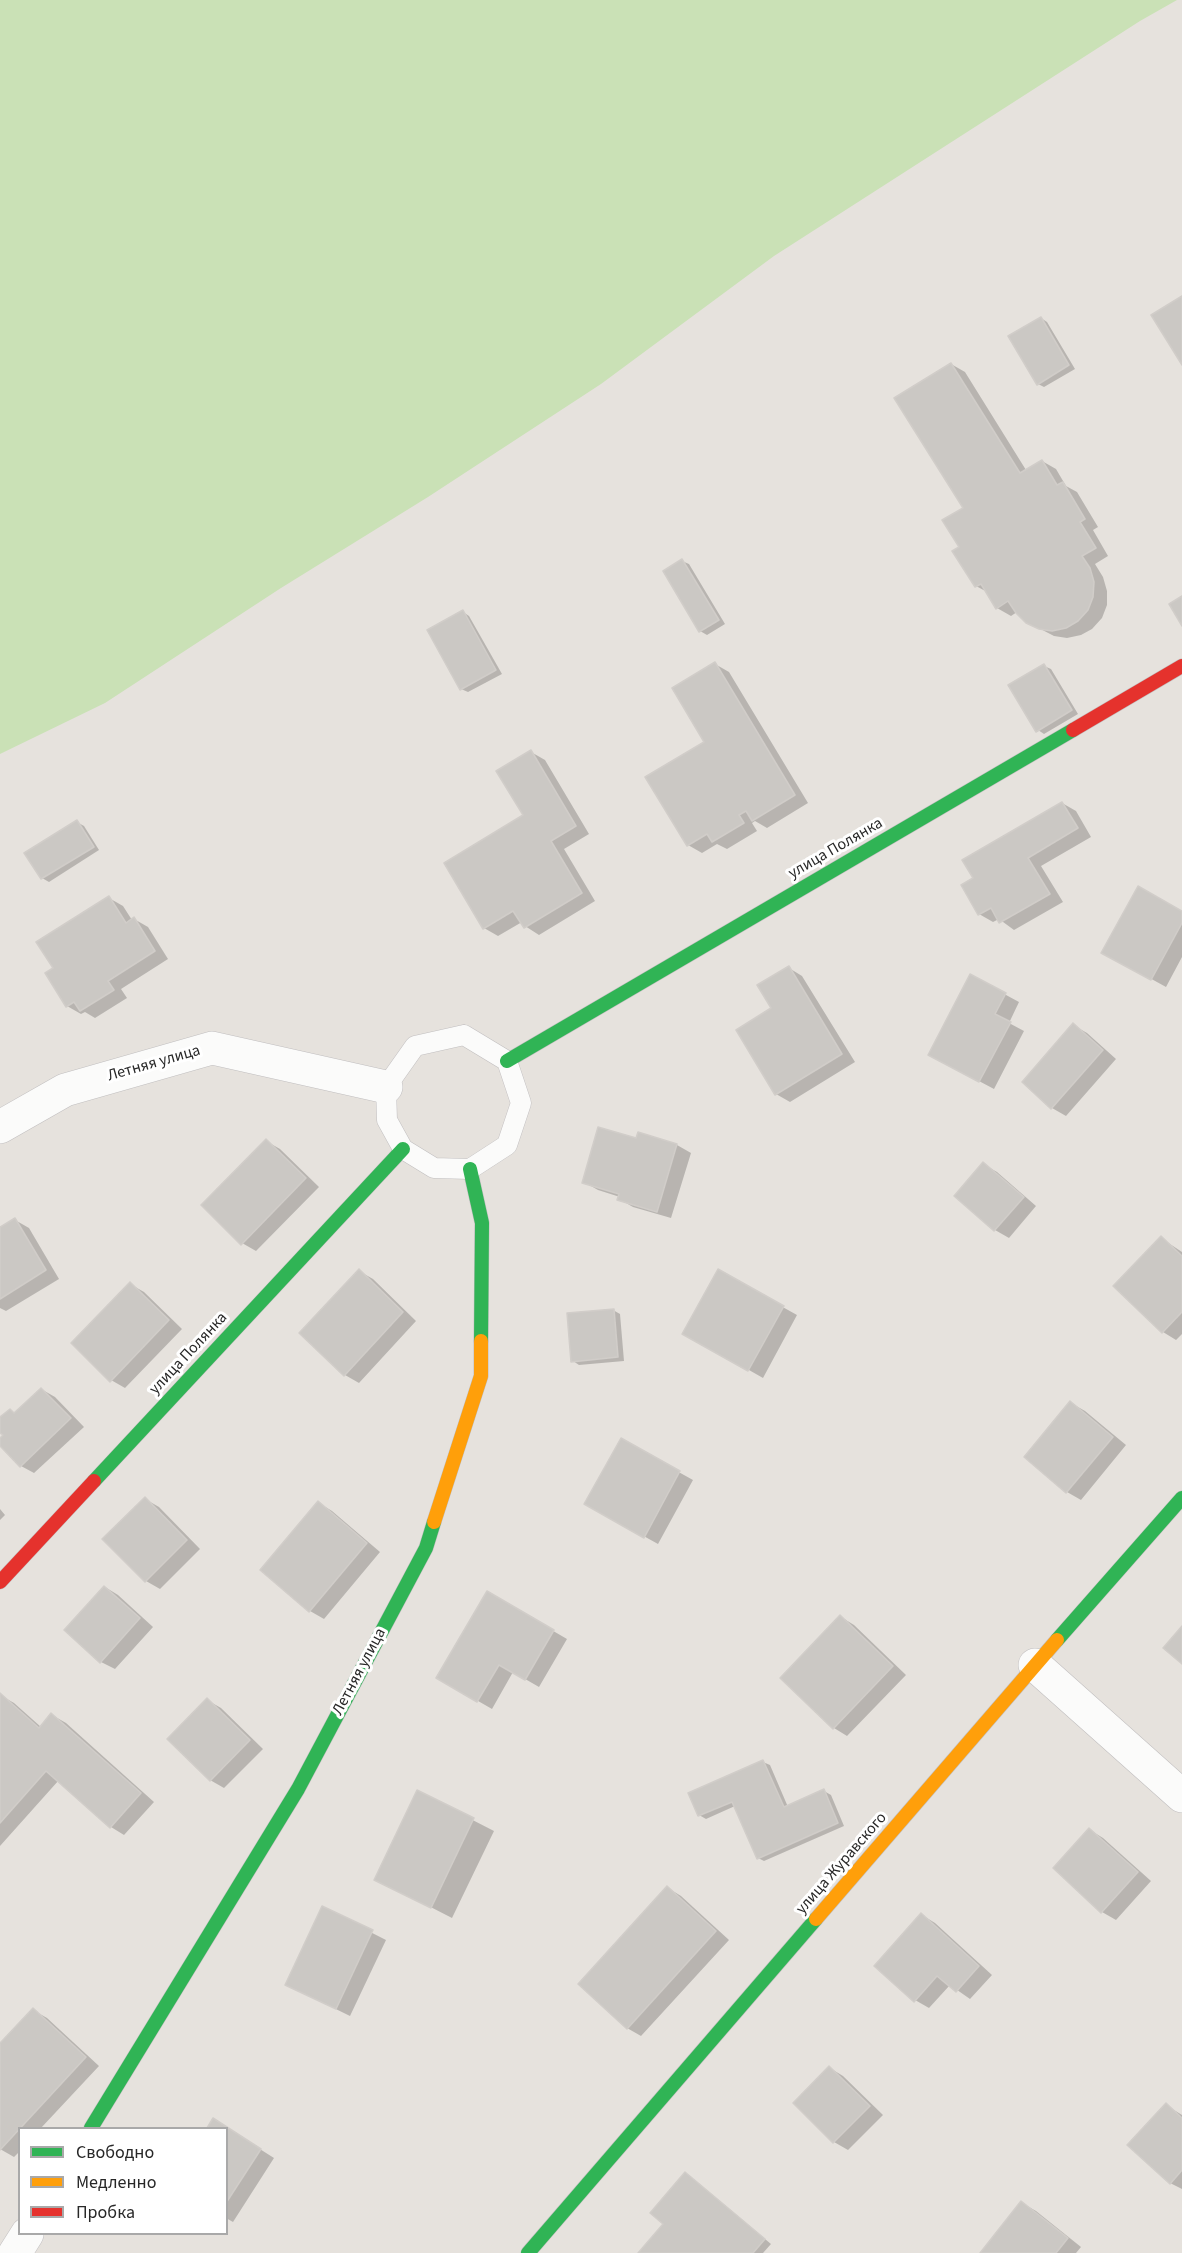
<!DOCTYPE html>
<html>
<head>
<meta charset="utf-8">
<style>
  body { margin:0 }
  #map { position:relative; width:1182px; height:2253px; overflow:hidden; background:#e6e2dd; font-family:"Source Sans 3",sans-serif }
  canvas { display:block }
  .legend { position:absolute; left:18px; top:2127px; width:210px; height:108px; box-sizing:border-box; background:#fff; border:2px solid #a9a9a9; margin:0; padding:8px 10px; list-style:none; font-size:18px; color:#282828 }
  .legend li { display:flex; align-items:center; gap:12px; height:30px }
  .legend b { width:30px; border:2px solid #a9a9a9 }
</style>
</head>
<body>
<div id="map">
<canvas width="1182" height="2253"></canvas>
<ul class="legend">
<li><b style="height:8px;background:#30b455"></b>Свободно</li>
<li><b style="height:8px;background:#ff9f0a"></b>Медленно</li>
<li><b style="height:8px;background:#e5322d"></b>Пробка</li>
</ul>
</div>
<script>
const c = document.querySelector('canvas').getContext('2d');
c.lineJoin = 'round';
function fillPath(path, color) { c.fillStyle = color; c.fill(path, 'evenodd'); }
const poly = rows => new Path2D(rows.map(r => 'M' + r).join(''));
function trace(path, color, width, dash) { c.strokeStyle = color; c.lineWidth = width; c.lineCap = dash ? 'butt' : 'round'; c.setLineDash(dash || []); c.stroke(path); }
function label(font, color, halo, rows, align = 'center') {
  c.font = font + ' "Source Sans 3",sans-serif'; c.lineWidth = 6; c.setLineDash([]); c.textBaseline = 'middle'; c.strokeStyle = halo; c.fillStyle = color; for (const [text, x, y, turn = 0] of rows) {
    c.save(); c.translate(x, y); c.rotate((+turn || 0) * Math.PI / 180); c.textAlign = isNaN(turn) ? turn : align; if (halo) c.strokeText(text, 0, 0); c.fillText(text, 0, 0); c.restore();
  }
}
const green = poly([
  [0,0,1177,0,1140,21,774,256,601,384,428,497,281,588,105,703,0,754]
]);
const shadow = poly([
  [1041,318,1047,322,1075,369,1044,387,1038,384],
  [951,364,965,372,1026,470,1042,461,1056,469,1066,486,1077,492,1098,527,1093,530,1108,556,1095,564,1103,577,1107,591,1107,605,1102,618,1092,629,1081,635,1067,638,1054,636,1027,622,1017,612,1011,616,997,608,989,593,976,586,961,548,965,508],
  [682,561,689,564,725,624,707,635,700,631],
  [463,612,469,616,502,674,468,692,461,689],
  [715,664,729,672,808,803,767,828,755,821,752,823,757,831,727,849,717,844,702,853,688,845,706,742],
  [1044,666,1051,669,1078,714,1044,734,1038,730],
  [531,752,545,760,589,834,564,849,595,901,539,935,525,926,522,922,498,936,484,928,525,816],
  [1062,803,1076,811,1091,837,1041,866,1063,902,1014,930,999,919,993,922,979,914,975,878],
  [77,822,84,826,99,850,49,882,42,878],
  [109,898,123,906,132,920,134,919,148,927,168,959,121,989,127,998,95,1018,85,1012,81,1014,67,1006,47,974,56,969],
  [1182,913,1182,957,1166,987,1117,960],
  [789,968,802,976,855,1062,790,1102,776,1094,773,1009],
  [971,976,1019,1002,1009,1023,1024,1031,994,1089,943,1062],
  [1073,1025,1087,1033,1116,1059,1066,1116,1052,1108],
  [639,1134,677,1145,691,1153,671,1218,633,1207,619,1199,620,1197,598,1190,584,1182,637,1140],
  [266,1141,280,1149,319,1187,256,1251,242,1243],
  [983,1164,997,1172,1036,1206,1009,1238,995,1230],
  [15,1220,29,1228,59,1279,6,1311,0,1308,0,1229],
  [1161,1238,1182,1252,1182,1334,1176,1340,1163,1332],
  [359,1271,373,1279,416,1321,359,1383,345,1375],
  [718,1271,797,1315,763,1378,684,1333],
  [130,1284,144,1292,182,1329,125,1388,111,1380],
  [613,1310,620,1314,624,1361,579,1365,573,1361],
  [41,1389,55,1397,84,1427,34,1473,21,1466,0,1444,0,1440,5,1436,0,1431,0,1419,10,1410,16,1414],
  [1071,1403,1085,1411,1126,1445,1081,1500,1067,1492,1026,1457],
  [621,1440,693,1480,658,1544,586,1504],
  [145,1499,159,1507,200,1549,160,1589,146,1581],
  [319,1503,332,1511,380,1552,324,1619,310,1611],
  [0,1509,5,1515,0,1520],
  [105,1587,118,1595,153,1627,115,1669,101,1662],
  [488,1593,567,1639,539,1687,513,1672,492,1709,438,1678],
  [841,1617,854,1625,906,1675,847,1736,834,1728],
  [0,1695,14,1703,41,1727,52,1715,66,1723,154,1802,124,1835,111,1827,59,1780,0,1846],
  [207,1700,221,1708,263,1749,224,1788,210,1780],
  [763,1762,770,1765,788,1807,824,1791,831,1795,844,1826,764,1861,758,1858,735,1806,706,1819,699,1815],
  [418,1792,494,1831,452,1918,376,1879],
  [1090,1830,1103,1838,1151,1881,1116,1920,1102,1912],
  [668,1888,681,1896,729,1940,641,2036,627,2028],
  [323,1908,386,1940,350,2016,301,1992],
  [922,1915,935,1923,992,1975,970,1999,950,1985,929,2008,915,2000],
  [33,2010,47,2018,99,2066,41,2128,20,2128,20,2151,14,2157,0,2149,0,2045],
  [830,2068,843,2076,883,2115,848,2150,834,2142],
  [1166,2105,1182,2115,1182,2189,1170,2183],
  [214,2120,274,2158,233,2222,226,2218,226,2128,208,2128],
  [686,2173,771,2244,763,2253,640,2253,665,2223],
  [1022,2203,1036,2211,1081,2247,1076,2253,982,2253]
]);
const building = poly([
  [1182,296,1182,365,1151,315,1182,296],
  [1041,317,1069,365,1037,385,1008,336,1041,317],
  [951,363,1020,473,1042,460,1057,485,1063,482,1085,519,1080,522,1096,548,1082,556,1090,568,1094,582,1093,597,1088,610,1078,621,1066,628,1052,631,1039,629,1026,623,1016,613,1008,601,996,609,981,584,975,587,952,551,959,547,942,520,963,508,894,398,951,363],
  [682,559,719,620,699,632,663,571,682,559],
  [1182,596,1182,626,1169,604,1182,596],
  [463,610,496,670,460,690,427,630,463,610],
  [715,662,795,795,752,821,746,811,739,815,744,823,712,842,707,834,687,846,645,777,704,742,672,688,715,662],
  [1044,664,1072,710,1036,732,1008,685,1044,664],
  [531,750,576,826,551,841,582,893,524,928,513,911,483,929,444,863,523,815,496,771,531,750],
  [1062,802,1078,828,1028,858,1050,894,999,923,991,908,978,915,961,885,973,878,962,860,1062,802],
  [77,820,94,847,41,879,24,853,77,820],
  [1138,886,1182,911,1182,923,1151,980,1101,953,1138,886],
  [109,896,126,923,134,917,155,951,108,981,114,990,80,1011,74,1002,66,1007,45,973,53,968,36,942,109,896],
  [789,966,842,1054,775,1095,736,1030,771,1008,757,985,789,966],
  [970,974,1006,993,995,1014,1011,1022,979,1082,928,1055,970,974],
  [1073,1023,1103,1050,1051,1109,1022,1082,1073,1023],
  [598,1127,636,1138,638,1132,677,1144,657,1212,617,1200,619,1194,582,1183,598,1127],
  [266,1139,306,1178,241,1245,201,1205,266,1139],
  [983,1162,1024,1197,994,1231,954,1196,983,1162],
  [15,1218,46,1270,0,1299,0,1227,15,1218],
  [1161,1236,1182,1256,1182,1312,1162,1333,1113,1286,1161,1236],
  [359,1269,403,1312,344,1376,299,1333,359,1269],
  [718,1269,784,1306,748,1371,682,1334,718,1269],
  [130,1282,169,1320,110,1382,71,1343,130,1282],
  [614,1309,618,1357,571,1362,567,1313,614,1309],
  [41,1388,71,1418,20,1467,0,1446,0,1438,3,1435,0,1433,0,1417,10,1409,14,1413,41,1388],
  [1070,1401,1113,1437,1066,1493,1024,1457,1070,1401],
  [621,1438,680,1471,644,1538,584,1504,621,1438],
  [145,1497,187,1540,145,1582,102,1539,145,1497],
  [318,1501,367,1543,309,1612,260,1570,318,1501],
  [104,1586,140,1618,100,1663,64,1630,104,1586],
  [487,1591,554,1630,525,1680,499,1665,477,1702,436,1678,487,1591],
  [840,1615,893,1666,833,1729,780,1678,840,1615],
  [1182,1626,1182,1664,1163,1648,1182,1626],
  [0,1693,39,1728,51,1713,141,1793,110,1828,46,1771,0,1823,0,1693],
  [207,1698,250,1740,210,1781,167,1739,207,1698],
  [763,1760,784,1807,824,1789,838,1823,757,1859,732,1802,698,1816,688,1793,763,1760],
  [417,1790,474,1818,431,1908,374,1880,417,1790],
  [1089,1828,1138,1872,1101,1913,1053,1868,1089,1828],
  [667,1886,716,1931,627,2029,578,1984,667,1886],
  [322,1906,373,1930,336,2009,285,1985,322,1906],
  [921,1913,979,1966,956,1992,937,1976,914,2002,874,1966,921,1913],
  [33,2008,86,2057,0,2150,0,2043,33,2008],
  [829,2066,870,2106,833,2143,793,2103,829,2066],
  [1166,2103,1182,2118,1182,2170,1170,2184,1127,2145,1166,2103],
  [213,2118,261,2149,226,2203,226,2128,207,2128,213,2118],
  [685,2172,765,2239,753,2253,638,2253,663,2224,650,2213,685,2172],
  [1021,2201,1068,2238,1056,2253,980,2253,1021,2201]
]);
const lane = poly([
  [464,1035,507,1061,521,1103,507,1145,470,1169,434,1168,403,1149,387,1120,386,1087,415,1046,464,1035]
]);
const street = poly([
  [0,1127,65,1090,212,1048,386,1087],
  [1035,1665,1182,1796],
  [15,2253,27,2234]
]);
const fast = poly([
  [507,1061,1073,730],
  [470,1169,482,1223,481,1341],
  [94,1481,403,1149],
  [1057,1640,1182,1498],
  [91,2128,298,1789,426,1548,434,1522],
  [528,2253,816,1919]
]);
const slow = poly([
  [434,1522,481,1376,481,1341],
  [816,1919,1057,1640]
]);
const jam = poly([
  [1073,730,1182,666],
  [0,1582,94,1481]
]);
const streetNames = [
  ["улица Полянка",836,849,-30],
  ["Летняя улица",154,1064,-16],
  ["улица Полянка",189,1354,-47],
  ["Летняя улица",360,1672,-62],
  ["улица Журавского",842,1864,-49]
];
fillPath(green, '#cae1b6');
fillPath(shadow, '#0003');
fillPath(building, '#cbc8c4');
trace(building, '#d1cdc9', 1.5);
trace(lane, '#c0bebf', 21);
trace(street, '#c0bebf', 34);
trace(fast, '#c0bebf', 15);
trace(slow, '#c0bebf', 15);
trace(jam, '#c0bebf', 15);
trace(lane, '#fbfbfa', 20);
trace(street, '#fbfbfa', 33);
trace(fast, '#30b455', 14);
trace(slow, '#ff9f0a', 14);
trace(jam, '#e5322d', 14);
label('16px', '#282828', '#fff', streetNames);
</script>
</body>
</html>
